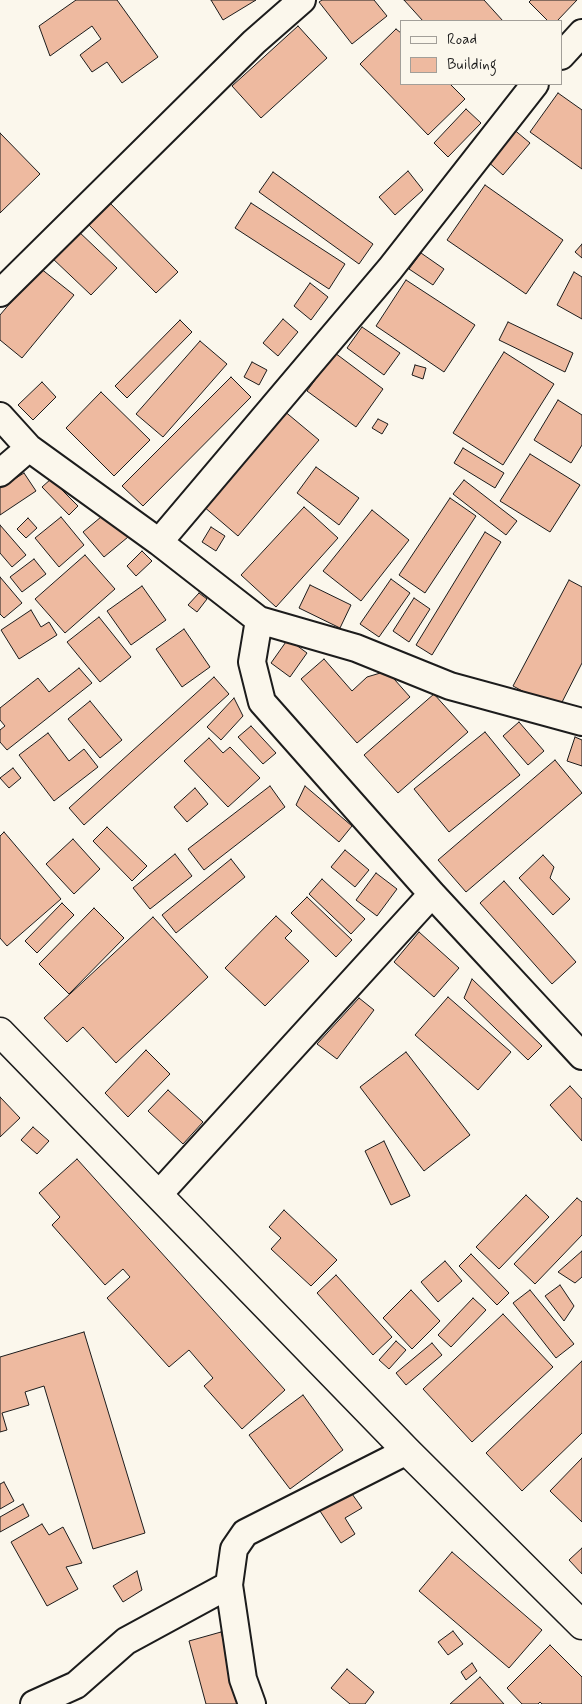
<!DOCTYPE html>
<html>
<head>
<meta charset="utf-8">
<style>
  body { margin:0 }
  #map { position:relative; width:582px; height:1704px; overflow:hidden; background:#fbf7ec; font-family:Mynerve,sans-serif }
  canvas { display:block }
  .legend { position:absolute; left:400px; top:20px; width:162px; height:65px; box-sizing:border-box; background:#fbf7ec; border:1px solid #a29f99; margin:0; padding:6px 9px; list-style:none; font-size:15px; color:#1c1c1c }
  .legend li { display:flex; align-items:center; gap:10px; height:25px }
  .legend b { width:25px; border:1px solid #a29f99 }
</style>
</head>
<body>
<div id="map">
<canvas width="582" height="1704"></canvas>
<ul class="legend">
<li><b style="height:6px;background:#fbf7ec"></b>Road</li>
<li><b style="height:14px;background:#eebaa0"></b>Building</li>
</ul>
</div>
<script>
const c = document.querySelector('canvas').getContext('2d');
c.lineJoin = 'round';
function fillPath(path, color) { c.fillStyle = color; c.fill(path, 'evenodd'); }
const poly = rows => new Path2D(rows.map(r => 'M' + r).join(''));
function trace(path, color, width, dash) { c.strokeStyle = color; c.lineWidth = width; c.lineCap = dash ? 'butt' : 'round'; c.setLineDash(dash || []); c.stroke(path); }
const building = poly([
  [76,0,117,0,158,57,122,83,107,62,92,72,80,55,101,39,92,26,50,56,39,26,76,0],
  [211,0,256,0,223,20,211,0],
  [322,0,374,0,387,16,352,44,319,2,322,0],
  [404,0,484,0,503,21,423,21,404,0],
  [531,0,577,0,557,21,548,21,529,2,531,0],
  [298,26,327,58,261,118,232,86,298,26],
  [396,29,401,33,401,84,450,84,465,99,428,135,360,64,396,29],
  [558,93,582,110,582,169,530,132,558,93],
  [466,109,481,123,448,157,434,143,466,109],
  [512,128,530,143,503,175,486,160,512,128],
  [0,133,40,174,0,213,0,133],
  [408,171,423,190,395,215,379,197,408,171],
  [273,172,373,244,359,264,259,192,273,172],
  [485,185,563,240,526,294,447,240,485,185],
  [105,198,178,272,156,293,84,220,105,198],
  [251,203,345,264,329,289,235,228,251,203],
  [77,230,117,268,91,295,51,257,77,230],
  [582,244,582,258,575,252,582,244],
  [421,253,444,269,433,285,409,269,421,253],
  [40,268,74,295,22,358,0,340,0,315,40,268],
  [574,272,582,277,582,319,557,305,574,272],
  [406,280,475,325,444,372,376,326,406,280],
  [310,283,328,297,311,320,294,306,310,283],
  [283,319,298,332,278,356,263,343,283,319],
  [180,320,192,332,127,398,115,386,180,320],
  [508,322,573,353,565,372,499,340,508,322],
  [362,327,400,353,384,375,347,348,362,327],
  [200,341,227,364,163,437,136,414,200,341],
  [504,352,554,384,503,465,453,433,504,352],
  [335,353,383,389,356,427,307,391,335,353],
  [252,362,267,370,259,385,244,377,252,362],
  [415,365,426,368,423,379,412,375,415,365],
  [231,377,251,397,143,506,122,486,231,377],
  [42,382,56,397,33,420,18,405,42,382],
  [101,392,150,440,114,476,66,428,101,392],
  [558,400,582,415,582,445,571,463,534,440,558,400],
  [283,410,319,440,238,536,203,506,283,410],
  [378,419,388,424,382,434,372,428,378,419],
  [463,448,504,473,495,488,454,463,463,448],
  [530,454,580,485,550,532,500,501,530,454],
  [316,467,359,498,339,525,297,493,316,467],
  [24,473,36,491,0,515,0,488,24,473],
  [51,479,78,506,69,515,42,487,51,479],
  [464,480,517,521,506,535,453,494,464,480],
  [450,498,476,516,425,593,399,575,450,498],
  [304,507,338,538,276,607,241,575,304,507],
  [372,510,409,540,361,601,323,571,372,510],
  [107,512,128,537,104,557,83,532,107,512],
  [61,517,84,545,59,567,35,538,61,517],
  [28,518,37,528,26,538,17,529,28,518],
  [0,525,26,555,12,567,0,553,0,525],
  [211,527,225,536,216,551,202,542,211,527],
  [485,532,501,542,432,655,416,645,485,532],
  [142,551,152,561,136,576,127,566,142,551],
  [85,555,115,589,65,633,35,599,85,555],
  [34,559,46,574,22,592,10,577,34,559],
  [0,577,22,603,4,618,0,614,0,577],
  [391,579,410,593,379,637,360,624,391,579],
  [569,580,582,587,582,663,558,710,513,686,569,580],
  [310,585,351,605,340,628,299,608,310,585],
  [142,586,166,620,131,645,107,611,142,586],
  [199,593,207,599,197,612,188,605,199,593],
  [414,598,430,609,409,642,393,631,414,598],
  [31,610,41,627,49,622,57,635,19,659,1,630,31,610],
  [99,617,131,657,100,682,67,642,99,617],
  [184,629,210,667,182,687,156,649,184,629],
  [288,639,307,653,290,677,271,663,288,639],
  [324,659,352,691,367,677,387,671,410,697,357,743,301,679,324,659],
  [79,668,92,683,7,750,0,742,0,730,5,726,0,720,0,708,38,678,49,692,79,668],
  [214,677,229,694,84,825,69,808,214,677],
  [434,694,468,732,398,793,364,755,434,694],
  [234,698,243,716,221,740,207,727,234,698],
  [90,701,122,740,100,758,68,719,90,701],
  [519,722,544,751,528,765,503,736,519,722],
  [251,726,276,753,263,764,238,737,251,726],
  [485,732,520,775,449,832,414,789,485,732],
  [48,733,69,761,84,749,98,767,54,801,19,755,48,733],
  [575,737,582,740,582,766,567,761,575,737],
  [209,738,223,753,230,747,260,778,228,807,184,761,209,738],
  [555,760,582,793,466,892,438,860,555,760],
  [13,768,21,778,9,788,0,778,13,768],
  [270,786,285,807,204,870,188,849,270,786],
  [305,786,352,826,339,842,296,805,305,786],
  [195,788,208,804,187,822,174,807,195,788],
  [107,827,147,866,132,881,93,841,107,827],
  [4,832,61,899,7,946,0,938,0,836,4,832],
  [73,839,100,869,74,894,46,864,73,839],
  [345,850,369,870,355,887,331,867,345,850],
  [175,854,192,876,150,909,133,888,175,854],
  [543,855,554,867,550,878,570,899,553,915,519,878,543,855],
  [231,859,245,877,176,933,162,915,231,859],
  [376,873,397,889,377,916,356,900,376,873],
  [322,879,365,919,351,934,309,894,322,879],
  [504,881,576,962,552,984,480,903,504,881],
  [307,897,352,940,336,957,291,913,307,897],
  [62,903,74,915,37,953,25,941,62,903],
  [94,908,124,938,69,994,39,964,94,908],
  [276,916,292,931,285,938,309,961,265,1006,225,968,276,916],
  [153,917,208,977,116,1063,83,1027,67,1042,44,1018,153,917],
  [419,932,459,968,434,997,394,962,419,932],
  [472,979,542,1046,528,1060,464,998,472,979],
  [448,997,511,1052,478,1090,415,1035,448,997],
  [359,998,374,1010,337,1059,317,1044,359,998],
  [146,1050,170,1074,128,1117,105,1093,146,1050],
  [406,1052,470,1135,424,1171,360,1087,406,1052],
  [570,1086,582,1099,582,1141,550,1105,570,1086],
  [168,1090,203,1122,183,1144,148,1111,168,1090],
  [0,1097,20,1118,0,1137,0,1097],
  [33,1127,49,1141,37,1154,21,1140,33,1127],
  [384,1141,410,1196,391,1205,365,1151,384,1141],
  [77,1159,285,1390,242,1429,204,1386,213,1378,189,1350,169,1367,107,1298,130,1277,123,1269,105,1285,52,1225,60,1217,39,1193,77,1159],
  [526,1195,549,1217,499,1269,476,1247,526,1195],
  [577,1198,582,1202,582,1235,535,1284,514,1264,577,1198],
  [284,1210,337,1260,311,1286,271,1249,281,1238,269,1227,284,1210],
  [582,1251,582,1277,575,1283,558,1272,582,1251],
  [471,1254,509,1293,497,1305,459,1266,471,1254],
  [445,1261,462,1281,438,1302,421,1282,445,1261],
  [336,1275,392,1337,373,1355,317,1293,336,1275],
  [560,1285,574,1306,564,1321,545,1296,560,1285],
  [411,1290,440,1321,412,1349,383,1318,411,1290],
  [530,1290,574,1344,556,1358,513,1303,530,1290],
  [473,1298,486,1310,451,1347,438,1335,473,1298],
  [503,1314,553,1367,472,1442,423,1389,503,1314],
  [84,1332,145,1533,93,1549,44,1386,25,1392,29,1405,2,1413,7,1430,0,1432,0,1357,84,1332],
  [396,1341,406,1350,389,1369,379,1360,396,1341],
  [432,1343,442,1355,406,1385,396,1373,432,1343],
  [582,1361,582,1433,522,1491,486,1453,582,1361],
  [303,1395,343,1450,290,1489,249,1435,303,1395],
  [582,1458,582,1522,550,1491,582,1458],
  [4,1482,14,1501,0,1509,0,1484,4,1482],
  [350,1491,362,1508,345,1518,355,1534,341,1543,320,1511,350,1491],
  [23,1504,29,1516,0,1532,0,1517,23,1504],
  [42,1524,49,1535,63,1527,82,1563,66,1567,78,1589,47,1606,11,1542,42,1524],
  [582,1548,582,1574,569,1560,582,1548],
  [452,1552,542,1630,509,1668,419,1591,452,1552],
  [137,1571,142,1590,123,1602,113,1586,137,1571],
  [453,1631,463,1644,448,1655,438,1642,453,1631],
  [221,1632,242,1704,206,1704,189,1641,221,1632],
  [550,1645,582,1677,582,1704,542,1704,540,1702,538,1704,522,1704,507,1688,550,1645],
  [472,1663,477,1671,466,1680,461,1672,472,1663],
  [347,1669,374,1692,365,1704,350,1704,331,1688,347,1669],
  [480,1677,504,1704,450,1704,480,1677]
]);
const minor = poly([
  [561,56,582,33],
  [0,293,254,42,302,0],
  [0,416,29,448,159,542,259,620,252,662,262,702,432,894,582,1056],
  [0,473,29,448],
  [159,542,390,269,535,84],
  [259,620,356,648,450,686,582,722],
  [159,1194,432,894],
  [34,1704,76,1685,126,1641,229,1585],
  [252,1704,243,1679,229,1585,234,1549,245,1533,407,1451]
]);
const tertiary = poly([
  [0,1032,407,1451,582,1625]
]);
fillPath(building, '#eebaa0');
trace(building, '#1c1c1c', 1);
trace(minor, '#1c1c1c', 30);
trace(tertiary, '#1c1c1c', 31);
trace(minor, '#fbf7ec', 26);
trace(tertiary, '#fbf7ec', 28);
</script>
</body>
</html>
